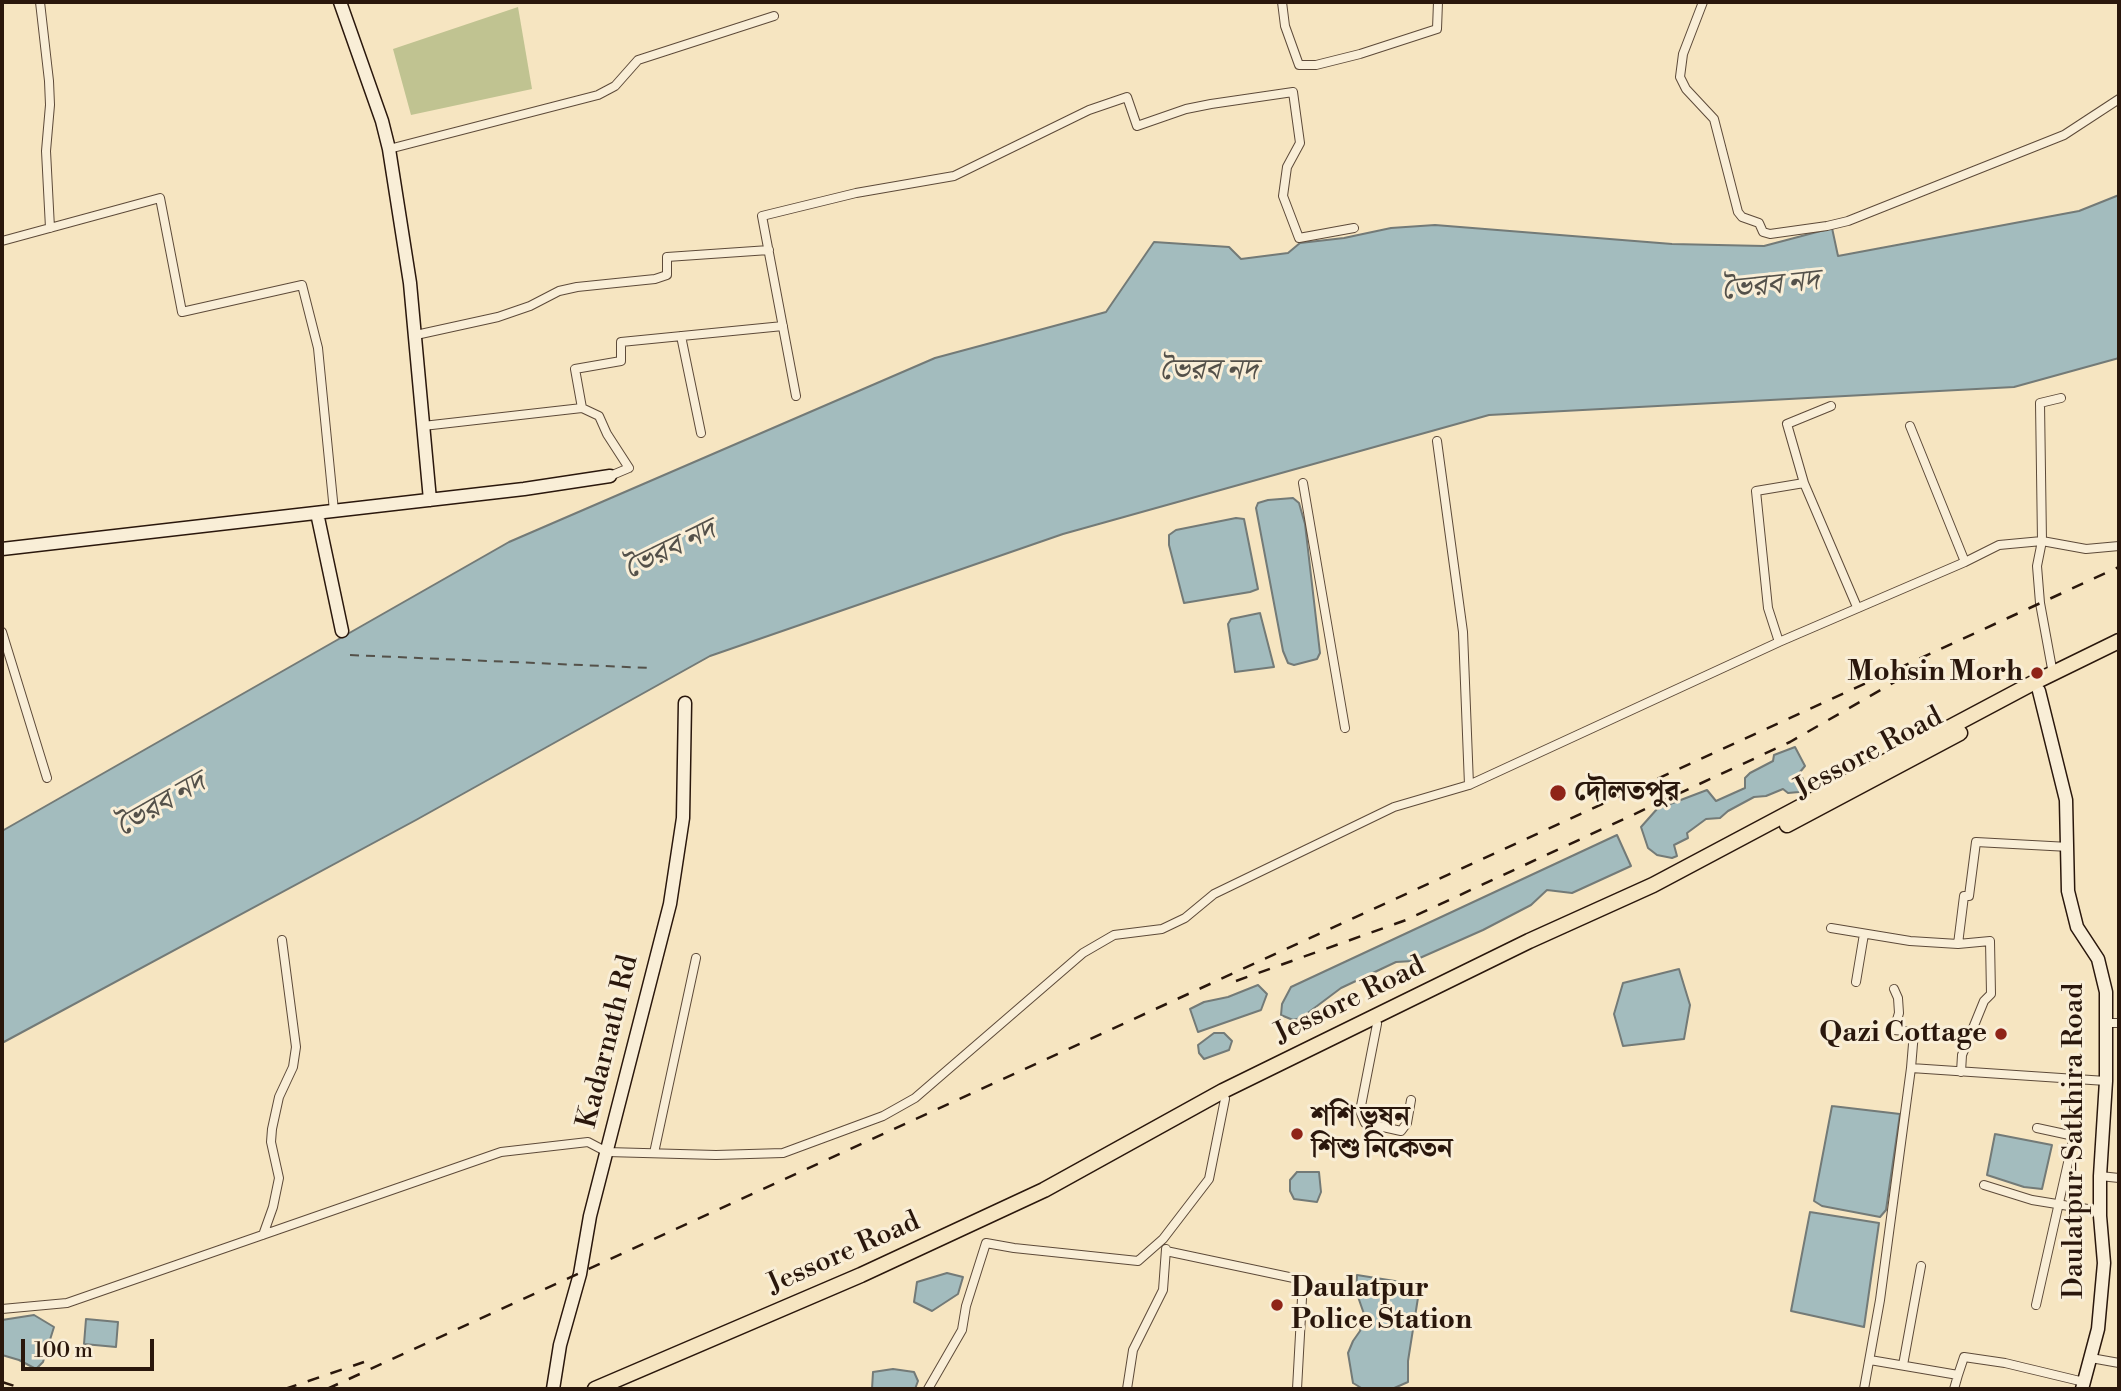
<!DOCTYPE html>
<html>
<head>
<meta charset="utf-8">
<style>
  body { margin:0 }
  #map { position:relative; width:2121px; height:1391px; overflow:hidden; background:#f6e5c1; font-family:"Libre Bodoni",serif }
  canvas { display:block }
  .frame { position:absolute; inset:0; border:4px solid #2a170c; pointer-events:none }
  .scale { position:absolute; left:21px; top:1339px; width:133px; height:32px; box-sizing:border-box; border:4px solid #2a170c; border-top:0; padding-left:9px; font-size:21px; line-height:24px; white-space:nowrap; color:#2a170c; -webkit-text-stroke:5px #f9eed7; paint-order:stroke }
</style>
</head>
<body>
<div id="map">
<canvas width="2121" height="1391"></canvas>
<div class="frame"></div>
<div class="scale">100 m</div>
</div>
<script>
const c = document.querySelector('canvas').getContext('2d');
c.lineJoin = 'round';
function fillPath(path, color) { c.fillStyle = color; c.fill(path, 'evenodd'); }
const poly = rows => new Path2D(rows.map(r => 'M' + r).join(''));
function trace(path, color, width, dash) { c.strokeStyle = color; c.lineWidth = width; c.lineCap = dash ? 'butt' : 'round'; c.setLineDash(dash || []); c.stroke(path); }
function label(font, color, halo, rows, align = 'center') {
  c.font = font + ' "Libre Bodoni","Noto Serif Bengali",serif'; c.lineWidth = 6; c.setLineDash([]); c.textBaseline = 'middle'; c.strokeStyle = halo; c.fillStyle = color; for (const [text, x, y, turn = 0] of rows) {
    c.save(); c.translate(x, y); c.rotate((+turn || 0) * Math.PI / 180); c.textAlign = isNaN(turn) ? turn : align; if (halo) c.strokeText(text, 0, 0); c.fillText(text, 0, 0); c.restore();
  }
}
const green = poly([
  [518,7,532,89,411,115,393,49]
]);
const water = poly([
  [2119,195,2119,358,2014,387,1489,415,1063,534,710,656,416,820,2,1043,2,831,509,542,935,358,1106,312,1154,242,1229,247,1241,259,1288,253,1300,243,1344,238,1391,228,1435,225,1672,244,1764,246,1832,228,1838,256,2079,211,2119,195],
  [1293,498,1299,503,1305,524,1320,653,1317,659,1294,665,1288,663,1283,651,1256,508,1258,503,1268,500,1293,498],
  [1236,518,1244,519,1258,589,1250,592,1184,603,1169,545,1169,535,1176,530,1236,518],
  [1260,613,1274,667,1235,672,1228,624,1231,619,1260,613],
  [1795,747,1805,766,1800,772,1806,787,1799,792,1788,793,1783,789,1766,796,1754,797,1728,811,1720,818,1706,819,1687,833,1688,838,1674,845,1677,856,1672,858,1657,855,1648,848,1641,827,1657,809,1707,790,1716,801,1745,788,1745,778,1750,773,1773,761,1774,755,1795,747],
  [1617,835,1631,866,1572,893,1547,890,1531,905,1483,930,1413,961,1396,962,1341,988,1301,1018,1293,1020,1281,1015,1282,1004,1291,987,1617,835],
  [1679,969,1690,1005,1684,1039,1623,1046,1614,1014,1623,983,1679,969],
  [1258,985,1267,994,1261,1010,1198,1032,1190,1009,1204,1002,1228,997,1258,985],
  [1214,1033,1224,1033,1232,1041,1229,1050,1204,1059,1199,1053,1198,1045,1214,1033],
  [1832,1106,1900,1114,1886,1210,1880,1217,1822,1206,1814,1201,1832,1106],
  [1995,1134,2052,1145,2042,1189,2024,1187,1987,1175,1995,1134],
  [1297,1172,1319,1172,1321,1192,1317,1202,1294,1199,1290,1191,1290,1180,1297,1172],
  [1810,1212,1879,1223,1864,1327,1791,1311,1810,1212],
  [947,1273,963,1277,958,1294,932,1311,914,1302,917,1282,947,1273],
  [1357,1275,1420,1285,1408,1361,1408,1382,1392,1389,1363,1389,1353,1383,1348,1353,1353,1341,1360,1331,1364,1314,1356,1291,1357,1275],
  [34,1315,54,1327,43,1362,36,1369,19,1360,2,1355,2,1320,34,1315],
  [86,1319,118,1322,116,1347,84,1344,86,1319],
  [893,1369,914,1372,918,1381,915,1389,872,1389,873,1372,893,1369]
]);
const ferry = poly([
  [350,655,650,668]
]);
const street = poly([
  [40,2,49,81,50,105,46,151,50,228],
  [1282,2,1285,26,1299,65,1316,65,1360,54,1437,29,1438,2],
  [1703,2,1683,54,1680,77,1686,89,1714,119,1738,212,1742,217,1759,223,1763,232,1770,234,1827,226,1848,221,2064,135,2119,99],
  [389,149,598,95,615,86,638,60,774,16],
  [2,241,160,198,182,312,302,285,318,348,334,511],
  [416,335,498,317,530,306,559,291,577,287,655,279,667,275,667,257,769,250],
  [681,336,701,433],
  [796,396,762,216,856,193,954,176,1089,110,1127,97,1137,126,1186,109,1211,104,1293,92,1300,143,1287,167,1283,196,1299,238,1354,228],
  [1831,406,1787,424,1804,483,1857,607],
  [582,408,599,416,607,434,629,468,610,476],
  [423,426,582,408,575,369,621,361,621,342,783,326],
  [1910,426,1965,562],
  [1437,441,1463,632,1469,785],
  [1303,483,1345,728],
  [2,632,47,778],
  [1779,642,1768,608,1756,491,1804,483],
  [2053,674,2040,603,2037,566,2042,541,2040,403,2061,398],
  [1831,928,1910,941,1958,944,1964,896,1969,896,1976,842,2069,847],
  [1958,944,1990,941,1991,994,1984,1001,1962,1055,1961,1072],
  [1856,982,1864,934],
  [1894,989,1898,998,1899,1013,1894,1030,1914,1032,1911,1068],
  [2106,1023,2119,1023],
  [1377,1024,1360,1111,1365,1123,1401,1131,1407,1123,1411,1100],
  [654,1153,696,958],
  [2100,1176,2119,1178],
  [1984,1185,2032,1200,2100,1211],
  [263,1235,273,1207,279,1178,271,1142,272,1129,279,1097,293,1067,296,1047,282,940],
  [1166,1251,1303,1280,1297,1389],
  [2036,1305,2074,1136,2037,1128],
  [2,1309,67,1303,501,1152,588,1142,607,1152,716,1155,783,1153,883,1116,915,1098,1083,953,1114,935,1162,929,1185,918,1214,894,1394,807,1469,785,1779,642,1965,562,1999,545,2042,541,2086,549,2119,546],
  [2091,1358,2119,1363],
  [1870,1360,1958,1375,1954,1389],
  [1903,1365,1921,1266],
  [1958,1375,1964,1357,2005,1363,2084,1382],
  [928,1389,962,1330,966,1306,986,1243,1014,1248,1138,1261,1163,1239,1209,1179,1225,1099],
  [1127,1389,1133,1350,1163,1290,1166,1249],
  [1864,1389,1880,1300,1911,1068,2106,1081]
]);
const secondary = poly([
  [340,2,382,121,389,149,410,283,430,500],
  [317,513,342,631],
  [2,549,524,489,610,476],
  [2039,691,2066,800,2068,891,2077,927,2098,959,2106,992,2106,1081,2100,1176,2100,1216,2104,1263,2098,1329,2082,1389],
  [553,1389,560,1345,580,1274,590,1216,670,904,683,818,685,703]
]);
const highway = poly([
  [1787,825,1960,733],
  [595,1389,861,1275,1044,1190,1223,1091,1529,941,1653,885,2033,683,2119,641]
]);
const rail = poly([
  [1236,981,1406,920,1790,742,1919,668],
  [2,1382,24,1389],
  [285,1389,364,1362],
  [327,1389,2119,567]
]);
const markers = [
  [2037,673,7,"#8f2418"],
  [1558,793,9,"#8f2418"],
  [2001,1034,7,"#8f2418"],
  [1297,1134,7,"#8f2418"],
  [1277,1305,7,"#8f2418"]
];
const poiNames = [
  ["Mohsin Morh",2023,673,"right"],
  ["দৌলতপুর",1574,793],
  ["Qazi Cottage",1987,1034,"right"],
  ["শশি ভূষন",1311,1118],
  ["শিশু নিকেতন",1311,1150],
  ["Daulatpur",1291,1289],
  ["Police Station",1291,1321]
];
const streetNames = [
  ["Jessore Road",1869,754,-28],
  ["Jessore Road",1350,1001,-26],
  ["Kadarnath Rd",609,1042,-76],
  ["Daulatpur-Satkhira Road",2075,1141,-90],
  ["Jessore Road",844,1254,-24]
];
const waterNames = [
  ["ভৈরব নদ",1770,287,-6],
  ["ভৈরব নদ",1208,372],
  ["ভৈরব নদ",670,551,-26],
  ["ভৈরব নদ",161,806,-30]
];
fillPath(green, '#c0c391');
fillPath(water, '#a3bcbe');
trace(water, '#737a77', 2);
trace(ferry, '#54514a', 2, [9, 7]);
trace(street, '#5d4a39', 10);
trace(secondary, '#2a170c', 15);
trace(highway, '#2a170c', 17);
trace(street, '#f9eed7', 8);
trace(secondary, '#f9eed7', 12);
trace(highway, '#f6e5c1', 14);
trace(rail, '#2a170c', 2.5, [12, 12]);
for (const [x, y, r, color] of markers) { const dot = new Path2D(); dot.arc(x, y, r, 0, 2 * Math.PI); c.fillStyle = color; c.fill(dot); trace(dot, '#f9eed7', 2.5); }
label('bold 28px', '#2a170c', '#f9eed7', poiNames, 'left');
label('28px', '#2a170c', '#f9eed7', streetNames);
label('italic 30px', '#54514a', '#f9eed7', waterNames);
</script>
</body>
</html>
